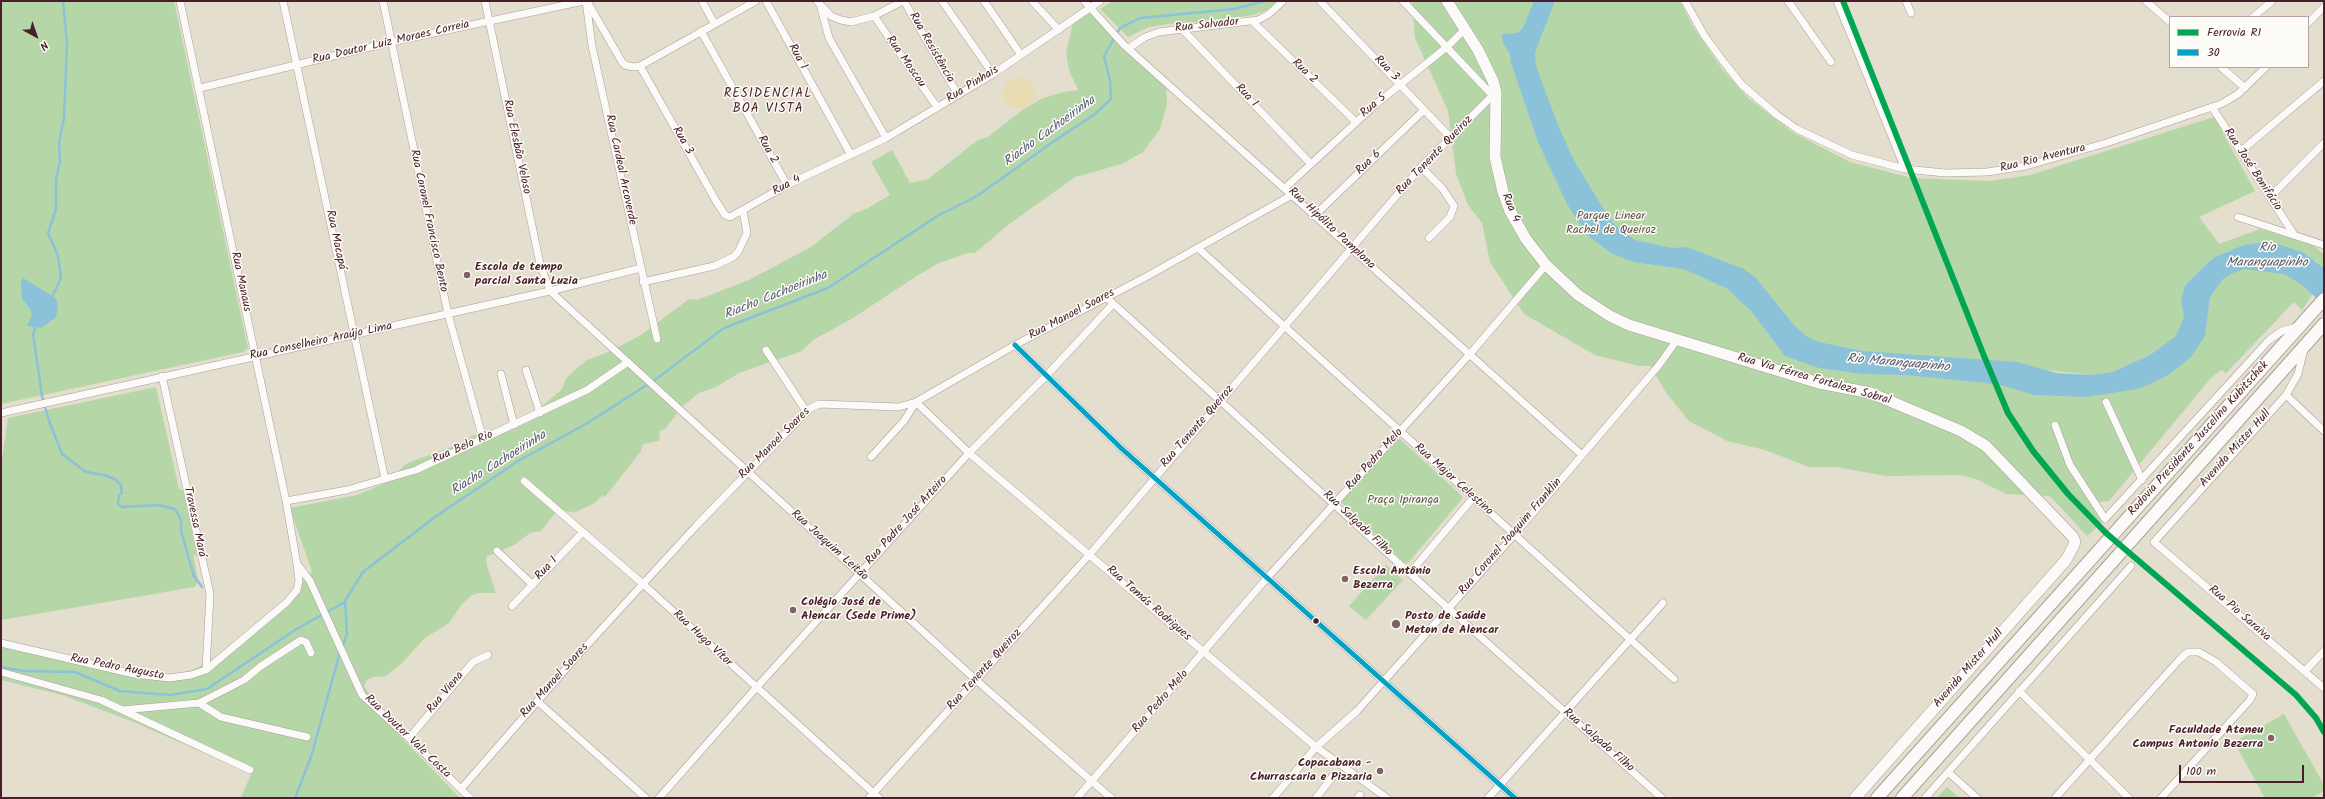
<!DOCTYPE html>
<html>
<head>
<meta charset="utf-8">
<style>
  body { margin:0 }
  #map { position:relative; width:2325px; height:799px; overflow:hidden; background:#e3decd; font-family:Kalam,sans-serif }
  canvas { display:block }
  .frame { position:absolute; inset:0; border:2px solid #4a1f2b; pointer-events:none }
  .legend { position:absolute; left:2169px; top:16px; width:140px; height:52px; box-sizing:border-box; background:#fdfcf7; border:1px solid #b5a4a5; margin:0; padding:5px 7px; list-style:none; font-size:12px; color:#4a1f2b }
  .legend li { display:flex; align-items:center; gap:8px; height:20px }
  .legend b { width:20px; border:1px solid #b5a4a5 }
  .north { position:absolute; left:16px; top:16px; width:40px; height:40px; -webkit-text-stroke:3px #fdfcf7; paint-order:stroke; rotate:140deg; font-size:11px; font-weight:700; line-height:16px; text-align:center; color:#4a1f2b }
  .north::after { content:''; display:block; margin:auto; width:14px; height:18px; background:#4a1f2b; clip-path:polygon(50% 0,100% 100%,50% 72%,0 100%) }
  .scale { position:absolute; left:2179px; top:765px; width:125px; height:18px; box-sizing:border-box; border:2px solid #4a1f2b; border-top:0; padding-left:5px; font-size:12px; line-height:14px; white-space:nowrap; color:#4a1f2b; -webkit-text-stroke:3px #fdfcf7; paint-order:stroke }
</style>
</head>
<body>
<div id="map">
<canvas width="2325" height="799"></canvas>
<div class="frame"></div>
<ul class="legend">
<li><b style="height:5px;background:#00a651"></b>Ferrovia R1</li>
<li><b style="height:5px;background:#04a2c6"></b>30</li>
</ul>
<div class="north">N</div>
<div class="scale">100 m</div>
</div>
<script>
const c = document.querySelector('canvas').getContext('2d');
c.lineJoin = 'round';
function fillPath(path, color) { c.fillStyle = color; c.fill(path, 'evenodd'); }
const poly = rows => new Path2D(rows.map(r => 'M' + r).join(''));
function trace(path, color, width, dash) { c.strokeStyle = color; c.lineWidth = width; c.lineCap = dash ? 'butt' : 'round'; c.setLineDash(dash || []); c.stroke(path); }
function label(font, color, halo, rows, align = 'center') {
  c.font = font + ' Kalam,sans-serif'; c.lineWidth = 3; c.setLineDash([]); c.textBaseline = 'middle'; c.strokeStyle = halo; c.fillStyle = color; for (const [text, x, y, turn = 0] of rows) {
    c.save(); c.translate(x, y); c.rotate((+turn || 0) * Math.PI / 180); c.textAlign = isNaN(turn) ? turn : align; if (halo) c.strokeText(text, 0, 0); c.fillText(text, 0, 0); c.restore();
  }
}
const green = poly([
  [1,1,174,1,248,348,243,352,1,404],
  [1113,1,1278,1,1265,11,1253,15,1207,22,1167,24,1149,27,1128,37,1100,9],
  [1412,1,1680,1,1692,25,1722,69,1748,98,1792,132,1850,162,1912,178,1990,181,2030,175,2214,117,2255,191,2199,217,2219,244,2260,229,2310,243,2324,254,2324,268,2315,260,2213,258,2193,277,2185,285,2181,300,2236,268,2295,265,2306,288,2313,294,2302,310,2294,302,2226,373,2221,370,2211,378,2109,501,2091,503,2104,521,2087,536,2050,496,2006,494,1976,479,1959,475,1886,476,1837,467,1809,467,1765,450,1727,441,1689,421,1667,394,1650,366,1639,366,1595,355,1524,314,1490,262,1482,223,1468,205,1456,174,1448,111,1415,38],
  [2174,338,2141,374,2041,380,2038,369,2090,375,2112,372,2150,355],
  [1085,9,1166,85,1167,104,1160,129,1143,152,1122,164,1075,177,1008,225,975,253,968,253,939,263,915,277,853,318,813,340,802,351,739,373,716,387,699,393,682,407,665,429,660,431,659,441,643,444,641,451,605,497,603,495,595,503,576,512,557,511,541,531,530,533,514,545,486,557,487,566,496,593,477,593,472,595,461,605,449,623,425,638,402,663,386,676,373,677,367,680,364,686,378,707,376,711,460,798,241,798,251,774,136,723,62,695,1,680,1,642,155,675,177,674,192,670,209,662,288,597,312,572,290,508,357,495,393,480,403,466,410,462,460,444,473,435,508,427,540,408,562,389,566,378,587,360,611,351,641,335,689,299,697,300,749,280,811,247,853,214,868,208,890,195,871,162,892,150,910,183,928,179,978,140,988,137,1021,111,1043,98,1064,92,1078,90,1069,70,1066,53,1074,19],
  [156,387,179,489,183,490,196,551,197,556,193,554,198,581,195,587,1,620,1,467,8,418],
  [1400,439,1461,495,1462,499,1408,563,1404,562,1341,502,1395,441],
  [1386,565,1403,580,1366,620,1349,606],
  [2284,714,2324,785,2324,791,2312,798,2265,798,2234,742],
  [1947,787,1959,798,1936,798]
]);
const sand = poly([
  '1003 93a16 16 0 1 1 32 0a16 16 0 1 1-32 0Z'
]);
const water = poly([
  [1534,1,1555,1,1535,52,1536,66,1559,128,1575,162,1607,215,1616,226,1635,240,1672,248,1686,247,1744,269,1756,278,1793,324,1806,336,1819,342,1862,351,2017,362,2057,373,2090,375,2112,372,2150,355,2176,336,2184,318,2181,300,2185,285,2213,258,2244,245,2266,242,2278,244,2304,253,2324,268,2324,305,2301,284,2284,274,2245,269,2230,274,2223,279,2210,297,2205,336,2191,357,2170,374,2150,384,2137,389,2087,397,2034,395,2004,386,1986,383,1905,375,1863,374,1819,368,1785,356,1752,312,1728,289,1684,269,1633,262,1611,253,1587,235,1567,204,1538,142,1511,63,1510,54,1503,43,1502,34,1517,33,1523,28],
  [23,278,54,297,57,301,58,310,55,318,41,328,27,326,32,315,30,309,22,299,21,282]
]);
const stream = poly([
  [51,299,61,278,58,256,48,233,56,209,56,180,60,161,59,142,64,118,67,44,63,1],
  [36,326,33,334,42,396,49,421,62,454,86,472,104,475,115,479,121,485,122,493,119,495,118,504,122,507,158,505,175,509,181,520,181,531,194,576,202,587],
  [342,647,347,634,345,601,363,572,435,517,518,461,586,424,656,379,724,328,828,288,939,215,977,196,1057,139,1095,114,1111,99,1110,81,1104,56,1120,28,1140,18,1234,9,1264,1],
  [1,667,23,671,75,672,120,691,170,695,207,689,295,630,345,602],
  [295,798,311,757,340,652]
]);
const minor = poly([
  [283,1,385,479],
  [383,1,448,314,483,439],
  [485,1,540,264,550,291,976,680,1111,798],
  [586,1,592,46,657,339],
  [702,1,714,23],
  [766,1,851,155],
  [817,1,831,16,841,20,851,22,874,16,903,1],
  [904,1,958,95],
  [942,1,993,74],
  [984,1,1021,55],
  [1032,1,1059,30],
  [1084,1,1124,45,1582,455],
  [1320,1,1451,138],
  [1403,1,1493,96],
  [1685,1,1704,35,1723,61,1742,85,1777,115,1797,129,1852,155,1905,169,1945,173,1987,172,2026,166,2106,143,2221,104,2238,94,2266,67],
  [1788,1,1831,62],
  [1837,1,1905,169],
  [1906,1,1911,13],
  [2146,1,2170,22],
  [588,3,622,62,625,65,633,67,640,66,756,1],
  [821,8,829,38,886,138],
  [874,16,937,107],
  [2253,17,2272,1],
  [1252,21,1356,122],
  [2308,23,2324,7],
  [1182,29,1311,164],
  [701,31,787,185],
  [1129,48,1145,37,1159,32,1258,20,1269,14,1283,1],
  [640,66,716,201,725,215,730,217,787,185,886,138,993,74,1100,1],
  [2221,67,2245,88],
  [200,88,391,42,584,1],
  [2212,107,2293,233],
  [2241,151,2324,81],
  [1421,167,1442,188,1454,206,1450,217,1429,238],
  [1285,188,1376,104,1448,46,1465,29],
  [2270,197,2324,143],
  [1314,216,1424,110],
  [2238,217,2324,245],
  [1198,248,1674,679],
  [643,282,714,266,733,257,738,252,747,233,743,211],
  [1106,297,1448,608,1662,798],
  [1015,345,1121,448,1515,798],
  [2304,349,2298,374,2286,395,2154,542,2324,688],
  [766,350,806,411],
  [526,370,540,413],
  [501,374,514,425],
  [162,376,210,594,206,670],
  [2286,395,2324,431],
  [2106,402,2142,480],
  [1,413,550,291,641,268],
  [2055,425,2070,465,2105,519,2269,340,2282,331,2297,327],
  [871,457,904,421,916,402,969,453,1316,747,1387,798],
  [524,481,643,584,879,798],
  [286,501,347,490,416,470,587,390,628,362],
  [497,551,533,585],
  [297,564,310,581,362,695,409,738,470,798],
  [1410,573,1473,498],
  [512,606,582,533],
  [1,643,134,674,169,678,191,675,206,670,287,602,297,590,299,581,297,564,286,501,180,1],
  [2305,671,2324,651],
  [1,672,101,700,250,770],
  [2019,691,2129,798],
  [537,701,646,798],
  [199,703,221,717,307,737],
  [122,710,199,703,244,680,261,666,301,640,306,642,311,653],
  [409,738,473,662,488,655],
  [1948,772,1977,798],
  [461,789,577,656,696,526,809,409,819,404,899,407,916,402,1015,345,1144,278,1292,195],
  [659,798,756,688,969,453,1046,376,1113,304],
  [869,798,1090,554,1421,167,1496,92],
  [1077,798,1267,578,1470,354,1546,265],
  [1273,798,1316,747,1357,711,1514,535,1659,365,1677,340],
  [1316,798,1333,776],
  [1358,798,1360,795],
  [1488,798,1663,603],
  [1925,798,2131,566],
  [2055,798,2180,659,2188,652,2199,652,2216,662,2253,694,2250,700,2161,798]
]);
const secondary = poly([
  [1447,1,1478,50,1493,81,1496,92,1495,157,1503,192,1510,211,1526,239,1546,265,1578,295,1610,316,1629,325,1819,383,1871,393,1961,431,1986,446,2073,537,2075,542,2073,547,2066,560,1855,798]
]);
const trunk = poly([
  [1877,798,2324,299],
  [1902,798,2324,324]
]);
const bus1 = poly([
  [1015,345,1121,448,1515,798]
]);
const rail1 = poly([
  [1843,1,1984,356,2008,413,2033,451,2068,494,2106,533,2296,695,2316,718,2324,732]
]);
const markers = [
  [467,275,4,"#806264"],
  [1345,579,4,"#806264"],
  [793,610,4,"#806264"],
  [1316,621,3.5,"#4a1f2b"],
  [1396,624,5,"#806264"],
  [2271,738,4,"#806264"],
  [1380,771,4,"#806264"]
];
const streetNames = [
  ["Rua Salvador",1207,26,-6],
  ["Rua Doutor Luiz Moraes Correia",391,43,-13],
  ["Rua Resistência",931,48,60],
  ["Rua 1",797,57,61],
  ["Rua Moscou",905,62,55],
  ["Rua 3",1386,69,46],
  ["Rua 2",1304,72,44],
  ["Rua Pinhais",973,85,-32],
  ["Rua 1",1246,96,46],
  ["Rua 5",1374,106,-41],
  ["Rua 3",682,141,60],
  ["Rua Elesbão Veloso",516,147,78],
  ["Rua 2",767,150,61],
  ["Rua Tenente Queiroz",1435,156,-46],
  ["Rua Rio Aventura",2043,159,-14],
  ["Rua 6",1369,163,-44],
  ["Rua Cardeal Arcoverde",620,170,78],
  ["Rua José Bonifácio",2252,170,57],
  ["Rua 4",787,186,-28],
  ["Rua 4",1510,208,67],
  ["Rua Coronel Francisco Bento",428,221,78],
  ["Rua Hipólito Pamplona",1331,229,43],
  ["Rua Macapá",335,240,78],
  ["Rua Manaus",240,282,78],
  ["Rua Manoel Soares",1072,315,-28],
  ["Rua Conselheiro Araújo Lima",321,342,-12],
  ["Rua Via Férrea Fortaleza Sobral",1814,380,16],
  ["Rua Tenente Queiroz",1198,427,-49],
  ["Rodovia Presidente Juscelino Kubitschek",2199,439,-48],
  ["Rua Manoel Soares",775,444,-45],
  ["Rua Belo Rio",463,448,-24],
  ["Avenida Mister Hull",2236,449,-48],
  ["Rua Pedro Melo",1375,460,-48],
  ["Rua Major Celestino",1453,480,42],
  ["Rua Padre José Arteiro",907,521,-48],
  ["Travessa Mará",194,522,78],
  ["Rua Salgado Filho",1357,524,43],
  ["Rua Coronel Joaquim Franklin",1511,537,-49],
  ["Rua Joaquim Leitão",829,546,42],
  ["Rua 1",547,569,-47],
  ["Rua Tomás Rodrigues",1148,604,41],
  ["Rua Pio Saraiva",2239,614,41],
  ["Rua Hugo Vítor",702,639,43],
  ["Rua Pedro Augusto",117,668,11],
  ["Avenida Mister Hull",1969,669,-49],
  ["Rua Tenente Queiroz",985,670,-48],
  ["Rua Manoel Soares",555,681,-48],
  ["Rua Viena",446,693,-50],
  ["Rua Pedro Melo",1161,702,-49],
  ["Rua Doutor Vale Costa",407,737,44],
  ["Rua Salgado Filho",1598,741,41]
];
const parkNames = [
  ["Parque Linear",1611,217],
  ["Rachel de Queiroz",1611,231],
  ["Praça Ipiranga",1403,501]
];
const poiNames = [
  ["Escola de tempo",475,268],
  ["parcial Santa Luzia",475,282],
  ["Escola Antônio",1353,572],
  ["Bezerra",1353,586],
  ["Colégio José de",801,603],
  ["Alencar (Sede Prime)",801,617],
  ["Posto de Saúde",1405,617],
  ["Meton de Alencar",1405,631],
  ["Faculdade Ateneu",2263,731,"right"],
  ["Campus Antonio Bezerra",2263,745,"right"],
  ["Copacabana -",1372,764,"right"],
  ["Churrascaria e Pizzaria",1372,778,"right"]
];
const neighbourhoodNames = [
  ["RESIDENCIAL",768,95],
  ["BOA VISTA",768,110]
];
const waterNames = [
  ["Riacho Cachoeirinha",1050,132,-36],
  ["Rio",2267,249],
  ["Maranguapinho",2267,264],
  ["Riacho Cachoeirinha",776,296,-22],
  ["Rio Maranguapinho",1898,364,5],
  ["Riacho Cachoeirinha",499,464,-32]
];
fillPath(green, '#b5d7a7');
fillPath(sand, '#e9dcb3');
fillPath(water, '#8cc1da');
trace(stream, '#8cc1da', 2.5);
trace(minor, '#a89f97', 8);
trace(secondary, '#a89f97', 12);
trace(trunk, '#a89f97', 14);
trace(minor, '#fbfaf8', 7);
trace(secondary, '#fbfaf8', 11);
trace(trunk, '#fbfaf8', 12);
trace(bus1, '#04a2c6', 5);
trace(rail1, '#00a651', 6);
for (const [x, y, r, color] of markers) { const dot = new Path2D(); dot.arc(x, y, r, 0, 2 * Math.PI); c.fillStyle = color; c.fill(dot); trace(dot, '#fdfcf7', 1.5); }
label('12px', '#4a1f2b', '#fdfcf7', streetNames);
label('12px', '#5f5447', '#fdfcf7', parkNames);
label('bold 12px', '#4a1f2b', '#fdfcf7', poiNames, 'left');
c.letterSpacing = '1px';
label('13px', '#4a1f2b', '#fdfcf7', neighbourhoodNames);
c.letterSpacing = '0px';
label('italic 13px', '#565b73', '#fdfcf7', waterNames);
</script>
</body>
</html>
